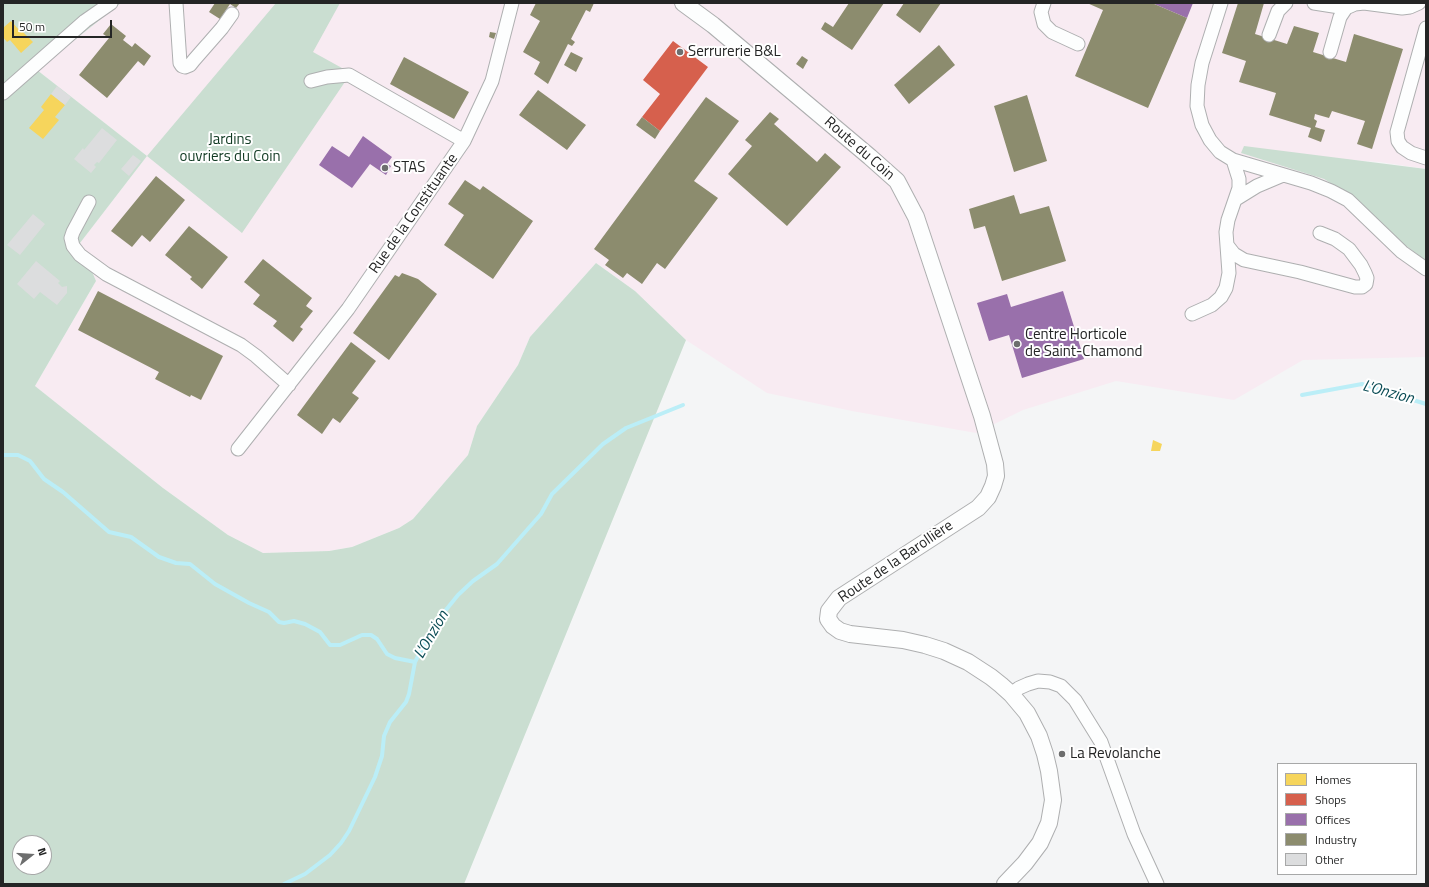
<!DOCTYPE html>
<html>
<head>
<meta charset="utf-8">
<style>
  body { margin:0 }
  #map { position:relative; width:1429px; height:887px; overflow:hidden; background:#f4f5f6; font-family:"Titillium Web",sans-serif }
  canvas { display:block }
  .frame { position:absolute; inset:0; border:4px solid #242525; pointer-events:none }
  .legend { position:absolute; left:1277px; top:763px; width:140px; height:112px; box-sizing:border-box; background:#fff; border:1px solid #a7a8a8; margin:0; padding:5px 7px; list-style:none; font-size:12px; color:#242525 }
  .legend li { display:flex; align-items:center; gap:8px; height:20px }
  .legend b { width:20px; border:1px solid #a7a8a8 }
  .north { position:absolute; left:12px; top:835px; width:40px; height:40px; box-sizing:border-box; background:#fff; border:1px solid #a7a8a8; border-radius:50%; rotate:73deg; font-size:11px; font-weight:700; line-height:16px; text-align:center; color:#242525 }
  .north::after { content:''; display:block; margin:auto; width:14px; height:18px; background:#6d6e6e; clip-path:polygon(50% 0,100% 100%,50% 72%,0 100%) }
  .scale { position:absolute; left:12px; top:20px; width:100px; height:18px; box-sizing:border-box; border:2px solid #242525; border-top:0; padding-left:5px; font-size:12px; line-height:14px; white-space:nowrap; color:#242525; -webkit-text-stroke:3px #fff; paint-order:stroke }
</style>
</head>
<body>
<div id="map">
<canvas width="1429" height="887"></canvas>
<div class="frame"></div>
<ul class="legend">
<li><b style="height:11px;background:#f6d55c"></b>Homes</li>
<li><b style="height:11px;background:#d6604d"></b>Shops</li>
<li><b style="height:11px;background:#9970ab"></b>Offices</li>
<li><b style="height:11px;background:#8c8c6e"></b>Industry</li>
<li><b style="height:11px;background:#dcddde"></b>Other</li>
</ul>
<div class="north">N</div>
<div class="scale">50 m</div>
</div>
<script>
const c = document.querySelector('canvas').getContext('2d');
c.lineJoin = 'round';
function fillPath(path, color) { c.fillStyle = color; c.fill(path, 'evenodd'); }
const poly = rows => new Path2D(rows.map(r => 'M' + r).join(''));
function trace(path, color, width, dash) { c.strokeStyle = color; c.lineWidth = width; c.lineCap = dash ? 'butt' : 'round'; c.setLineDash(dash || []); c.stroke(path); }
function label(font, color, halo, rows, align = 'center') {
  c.font = font + ' "Titillium Web",sans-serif'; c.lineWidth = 4; c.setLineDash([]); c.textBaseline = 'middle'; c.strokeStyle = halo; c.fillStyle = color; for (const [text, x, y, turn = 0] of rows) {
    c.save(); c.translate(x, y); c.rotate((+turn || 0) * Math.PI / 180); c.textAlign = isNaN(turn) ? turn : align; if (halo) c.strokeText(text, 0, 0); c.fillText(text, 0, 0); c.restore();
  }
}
const industrial = poly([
  [121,3,1426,3,1426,169,1380,162,1242,153,1324,179,1353,197,1405,245,1426,261,1426,358,1424,357,1303,360,1234,400,1116,381,1023,410,976,433,852,411,767,393,686,340,635,291,596,263,530,337,518,365,477,426,468,455,413,519,399,528,352,547,329,551,263,553,228,535,163,488,35,386,96,281,80,243,147,156,37,70]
]);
const green = poly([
  [3,3,121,3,37,70,147,156,276,3,340,3,313,52,351,73,242,233,147,156,80,243,96,281,35,386,163,488,228,535,263,553,329,551,352,547,399,528,413,519,468,455,477,426,518,365,530,337,596,263,635,291,686,340,464,884,3,884],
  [20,843,44,843,44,867,20,867],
  [1244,146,1426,169,1426,261,1405,245,1353,197,1324,179,1241,153]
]);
const homes = poly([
  [11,21,20,31,21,30,33,42,21,53,10,40,7,42,3,37,3,28],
  [51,94,65,105,55,117,59,120,43,139,29,128,44,110,41,107],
  [1153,440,1162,444,1160,451,1151,451]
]);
const shops = poly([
  [673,41,708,67,660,131,642,117,660,94,643,80]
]);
const offices = poly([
  [1152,3,1193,3,1187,18],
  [363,136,392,157,387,164,391,166,386,175,370,164,352,188,319,165,332,146,349,157],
  [1063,291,1084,359,1022,378,1009,335,989,341,977,303,1007,294,1011,307]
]);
const industry = poly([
  [215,3,240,3,236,8,230,4,220,19,209,12],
  [536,3,594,3,590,12,586,10,571,39,575,42,572,46,568,44,548,84,534,74,540,62,523,52,540,21,530,15],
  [849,3,884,3,852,50,821,29,825,22,833,27],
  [904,3,941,3,920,33,896,15],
  [1087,3,1152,3,1187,18,1148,108,1075,76,1103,10],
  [1238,3,1264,3,1255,34,1287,44,1294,26,1319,33,1313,52,1346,62,1354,34,1403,49,1372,149,1357,144,1365,121,1332,111,1329,118,1315,114,1314,119,1317,121,1315,127,1325,130,1321,142,1308,137,1311,128,1269,115,1276,93,1239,82,1246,61,1222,53],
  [111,24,126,36,123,40,132,47,135,43,151,56,144,66,138,61,107,98,79,75,109,38,103,34],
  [490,32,496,33,494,39,489,37],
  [939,45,955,65,909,104,894,85],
  [571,52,583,58,576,72,564,65],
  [802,56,808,60,803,69,796,64],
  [404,57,469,92,454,119,390,84],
  [538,90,586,125,567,150,519,115],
  [1027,95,1047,161,1014,172,994,106],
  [706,97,739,121,694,181,718,198,665,269,657,263,642,284,627,273,623,278,605,265,609,260,594,249],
  [770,112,779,119,774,124,817,162,825,153,841,167,787,226,728,174,752,146,745,140],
  [642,117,660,131,655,139,636,125],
  [156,176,185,200,150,242,142,235,132,247,111,231],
  [465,180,480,190,483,186,533,221,493,279,444,245,464,215,448,204],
  [1014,195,1020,214,1049,206,1066,261,1002,281,985,226,974,229,969,209],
  [189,226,228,257,202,289,190,279,192,277,165,255],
  [263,259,312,298,306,306,313,311,300,327,303,329,293,342,273,326,277,321,253,304,260,295,244,282],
  [402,273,418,279,437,294,389,360,353,333,395,275,399,277],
  [98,291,223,356,201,400,191,395,190,397,155,379,159,372,78,330],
  [351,342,376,361,352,393,359,398,340,423,333,418,322,434,297,415]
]);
const stream = poly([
  [1302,395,1362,384,1426,404],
  [3,455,18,455,30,461,44,479,63,492,109,532,131,537,159,557,176,563,190,564,215,584,249,603,269,612,279,622,284,623,294,621,305,624,320,632,330,645,340,645,362,635,371,635,377,639,387,654,395,658,415,662],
  [284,884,305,874,330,855,341,843,349,831,375,777,382,756,384,736,390,722,406,702,409,694,415,662,437,621,458,595,473,581,497,564,541,514,552,494,603,444,626,428,683,405]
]);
const building = poly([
  [57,86,71,97,65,105,51,94],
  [102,128,117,140,99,163,97,162,94,165,96,167,91,173,74,159,83,148,84,150],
  [133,155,141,161,129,176,121,169],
  [33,214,45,224,20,255,7,245],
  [36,261,60,281,58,283,62,287,67,286,67,293,57,305,40,292,34,299,17,284]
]);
const minor = poly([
  [176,3,180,63,182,66,185,67,190,65,194,60,222,28,232,14],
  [1044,3,1041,12,1044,24,1052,32,1078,44],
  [1221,3,1202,63,1198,85,1197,106,1202,125,1210,140,1220,152,1233,160,1311,183,1331,191,1348,200,1402,252,1426,269],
  [1314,3,1346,8],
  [1426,28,1397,132,1398,141,1402,147,1411,153,1426,158],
  [1269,35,1278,11,1286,3],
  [1330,52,1340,17,1346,8,1355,4,1364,3,1402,8,1410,7,1419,3],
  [311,81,327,77,349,75,464,141],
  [3,93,85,21,111,3],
  [1236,199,1257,186,1283,175],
  [89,202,73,232,71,238,73,246,80,255,106,274,241,345,256,356,289,385],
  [1227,245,1234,254,1244,260,1300,272,1355,287,1362,287,1366,284,1367,278,1365,273,1361,265,1349,249,1335,239,1320,233],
  [1192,314,1212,305,1221,297,1226,288,1229,273,1226,232,1228,220,1239,188,1239,179,1233,160],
  [238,449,348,309,464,141,492,81,512,3],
  [1011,694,1019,688,1028,684,1038,681,1050,682,1061,686,1075,700,1101,742,1134,834,1157,884]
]);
const major = poly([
  [683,3,713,25,870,157,897,181,916,217,982,416,995,464,996,476,993,486,988,497,978,508,839,598,829,611,828,619,833,626,840,631,850,634,903,640,925,645,944,651,968,662,991,677,1001,685,1011,694,1027,713,1039,736,1045,754,1049,771,1053,800,1049,823,1040,843,1025,863,1005,884]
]);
const markers = [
  [680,52,4,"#6d6e6e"],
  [385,168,4,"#6d6e6e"],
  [1017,344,4,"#6d6e6e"],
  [1062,754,4,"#6d6e6e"]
];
const poiNames = [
  ["Serrurerie B&L",688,52],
  ["STAS",393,168],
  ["Centre Horticole",1025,335],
  ["de Saint-Chamond",1025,352],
  ["La Revolanche",1070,754]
];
const parkNames = [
  ["Jardins",230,140],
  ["ouvriers du Coin",230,157]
];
const streetNames = [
  ["Route du Coin",859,149,41],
  ["Rue de la Constituante",414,214,-55],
  ["Route de la Barollière",896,562,-34]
];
const waterNames = [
  ["L'Onzion",1388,393,15],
  ["L'Onzion",432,635,-60]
];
fillPath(industrial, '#f8ebf2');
fillPath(green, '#caded1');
fillPath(homes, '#f6d55c');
fillPath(shops, '#d6604d');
fillPath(offices, '#9970ab');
fillPath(industry, '#8c8c6e');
trace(stream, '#bbeef7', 4);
fillPath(building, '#dcddde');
trace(minor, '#aeafb0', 15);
trace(major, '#aeafb0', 18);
trace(minor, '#fdfefe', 13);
trace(major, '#fdfefe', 16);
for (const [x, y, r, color] of markers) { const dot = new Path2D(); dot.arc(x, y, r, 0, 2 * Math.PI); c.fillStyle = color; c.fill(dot); trace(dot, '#fff', 1.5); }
label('15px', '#242525', '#fff', poiNames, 'left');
label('15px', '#113a23', '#fff', parkNames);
label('15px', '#242525', '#fff', streetNames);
label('italic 16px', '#0c4d56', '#fff', waterNames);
</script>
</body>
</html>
